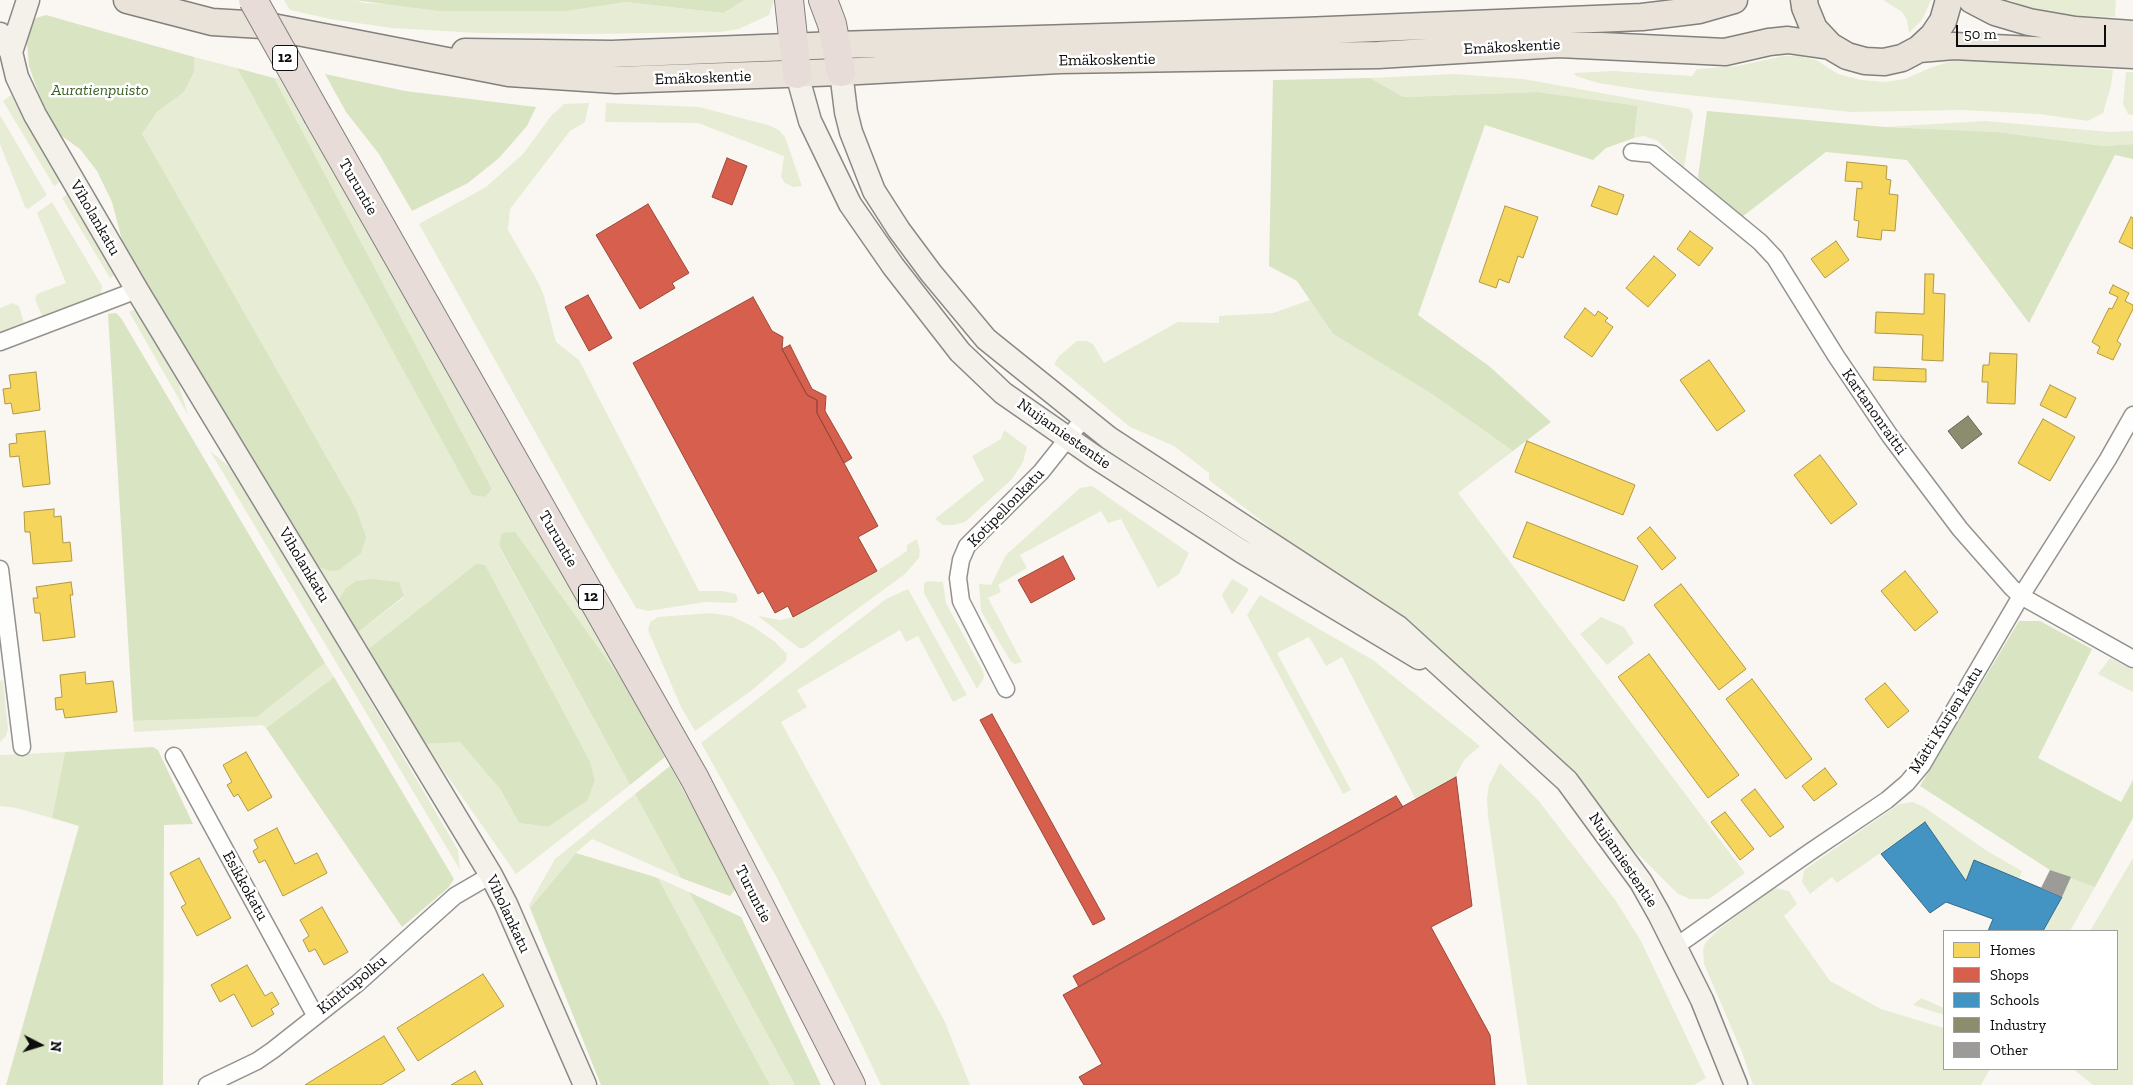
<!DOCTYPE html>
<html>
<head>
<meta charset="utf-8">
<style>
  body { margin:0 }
  #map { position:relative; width:2133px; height:1085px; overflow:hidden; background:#faf7f2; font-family:"Zilla Slab",serif }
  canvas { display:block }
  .legend { position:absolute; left:1943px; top:930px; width:175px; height:140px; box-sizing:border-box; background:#fff; border:1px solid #9e9e9e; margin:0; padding:6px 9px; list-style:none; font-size:15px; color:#0d0d0d }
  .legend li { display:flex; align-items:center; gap:10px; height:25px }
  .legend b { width:25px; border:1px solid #9e9e9e }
  .north { position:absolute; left:15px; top:1020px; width:50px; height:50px; -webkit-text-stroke:4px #fff; paint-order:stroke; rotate:95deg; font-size:14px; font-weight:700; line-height:20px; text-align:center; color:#0d0d0d }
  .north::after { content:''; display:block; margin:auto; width:18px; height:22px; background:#0d0d0d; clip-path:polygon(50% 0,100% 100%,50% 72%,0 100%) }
  .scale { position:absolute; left:1956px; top:25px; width:150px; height:22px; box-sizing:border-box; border:2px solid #0d0d0d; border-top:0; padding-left:6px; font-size:15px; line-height:18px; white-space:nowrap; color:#0d0d0d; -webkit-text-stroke:4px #fff; paint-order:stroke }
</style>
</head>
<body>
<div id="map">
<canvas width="2133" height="1085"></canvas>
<ul class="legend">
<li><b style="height:14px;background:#f6d55c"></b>Homes</li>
<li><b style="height:14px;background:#d6604d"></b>Shops</li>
<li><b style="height:14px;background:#4393c3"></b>Schools</li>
<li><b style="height:14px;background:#8c8c6e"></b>Industry</li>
<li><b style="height:14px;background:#9d9b98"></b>Other</li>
</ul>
<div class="north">N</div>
<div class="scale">50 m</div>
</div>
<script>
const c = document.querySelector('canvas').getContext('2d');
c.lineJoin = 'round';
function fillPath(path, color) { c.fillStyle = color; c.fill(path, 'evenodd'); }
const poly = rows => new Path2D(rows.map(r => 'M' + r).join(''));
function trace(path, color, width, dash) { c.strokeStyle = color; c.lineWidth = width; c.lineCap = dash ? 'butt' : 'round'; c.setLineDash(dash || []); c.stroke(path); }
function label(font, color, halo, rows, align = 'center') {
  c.font = font + ' "Zilla Slab",serif'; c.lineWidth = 5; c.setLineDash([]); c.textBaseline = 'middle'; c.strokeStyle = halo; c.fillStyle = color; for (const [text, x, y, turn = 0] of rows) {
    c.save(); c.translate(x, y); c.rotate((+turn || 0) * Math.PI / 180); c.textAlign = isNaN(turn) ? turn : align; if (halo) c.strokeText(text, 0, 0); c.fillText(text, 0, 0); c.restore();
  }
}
const green = poly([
  [284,0,354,0,365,3,567,11,626,2,723,13,745,0,774,0,769,15,739,29,720,32,591,34,478,33,391,28,330,19,290,10],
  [1883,0,1931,0,1922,20,1909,33,1907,20,1902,12],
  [2009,0,2116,0,2115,17,2067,16,2032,9],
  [1783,56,1798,56,1816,60,1838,74,1862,80,1885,82,1905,79,1930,68,1954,60,1985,59,2113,70,2111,86,2103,113,2088,121,2039,114,1964,110,1851,112,1650,91,1598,83,1576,76,1574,73,1614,71,1692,76,1697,69,1738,66],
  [194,57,237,68,472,494,485,497,492,489,274,78,279,78,484,433,624,683,515,533,503,533,499,547,630,785,516,874,425,744,460,742,500,789,519,823,548,827,587,801,476,564,367,650,357,633,404,597,345,589,338,601,319,567,329,571,142,134,157,112,184,92,194,72],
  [2126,72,2133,72,2133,115,2128,114,2123,104],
  [1454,74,1523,79,1690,109,1693,114,1684,168,1658,141,1644,136,1634,138,1638,107,1537,92,1404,97,1370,78],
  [11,95,61,181,54,186,3,101],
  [589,103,585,122,570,131,510,209,508,230,538,282,544,296,556,342,579,360,699,591,722,591,736,594,738,600,735,603,705,602,649,611,636,608,586,523,419,224,486,187,523,154,551,116,564,104],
  [606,103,699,107,768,125,779,130,785,137,802,186,793,187,785,183,781,177,784,156,698,123,605,122],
  [0,115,47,195,28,209,25,207,0,144],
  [1985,121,2110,132,2133,131,2133,144,2103,146,1998,132,1885,127],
  [69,193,116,274,110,278,62,198],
  [52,202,102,286,101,294,42,316,35,299,37,294,66,283,37,213],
  [1310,300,1333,334,1432,394,1513,451,1458,493,1745,873,1709,899,1690,899,1678,894,1629,845,1568,770,1520,720,1402,621,1287,541,1209,480,1209,473,1174,446,1130,427,1054,364,1059,356,1077,341,1087,341,1093,344,1104,363,1178,322,1219,323,1219,316,1273,313],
  [13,303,19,306,24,323,0,332,0,308],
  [136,309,177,378,188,415,129,312],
  [1004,430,1027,447,1023,462,1012,479,965,522,954,525,943,525,935,519,984,480,972,456,1001,439],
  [210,451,232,469,338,646,458,850,460,870],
  [1092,486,1189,553,1179,574,1158,588,1121,519,1108,523,1101,511,1020,555,1027,568,998,585,1001,592,988,598,1022,662,1015,664,1011,662,981,611,979,584,991,585,1006,555,1080,488],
  [917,539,920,551,919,558,905,574,804,648,799,648,758,616,780,620,793,617,877,571,907,551,907,545],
  [1232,579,1249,589,1232,615,1222,595],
  [928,581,943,582,946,603,983,671,984,678,977,689,924,593,924,583],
  [908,589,967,695,953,702,918,636,906,642,900,630,797,690,807,707,781,722,944,1020,970,1085,881,1085,849,1018,777,878,701,743,886,599],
  [1260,595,1373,660,1480,746,1464,760,1455,777,1416,800,1342,657,1326,666,1309,637,1277,653,1351,790,1343,794,1247,615],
  [710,613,731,616,754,627,775,642,787,654,786,661,751,691,695,731,681,707,648,630,650,622,658,617],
  [1601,617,1624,627,1634,643,1607,665,1580,634],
  [2110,658,2133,670,2133,692,2098,674],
  [325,663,334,677,266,728,262,725,134,732,133,721,257,717],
  [3,680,8,729,6,736,0,742,0,681],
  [65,752,52,818,16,808,0,806,0,755],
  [1500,763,1538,800,1616,901,1641,941,1706,1078,1694,1085,1527,1085,1488,816,1487,798,1489,785],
  [635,794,681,878,592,839,576,853,530,908,529,905,555,859],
  [1913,802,1924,807,1987,851,2022,871,2019,879,1974,861,1966,881,1925,822,1837,883,1832,877,1810,894,1802,882,1804,870,1899,804],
  [2133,858,2133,1085,2093,1085,2073,1069,2117,1069,2117,931,2090,931],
  [2071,877,2095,887,2070,931,2043,931],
  [658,878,689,892,795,1085,770,1085],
  [1774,888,1789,891,1797,904,1784,916,1830,981,1881,1009,1944,1028,1944,1069,1990,1069,1981,1085,1753,1085,1742,1052,1704,964,1703,951,1705,943,1718,930],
  [1921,998,1944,1008,1944,1015,1913,1005]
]);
const forest = poly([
  [354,0,745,0,723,13,626,2,567,11,440,11],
  [46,15,194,57,194,72,184,92,157,112,142,134,356,509,366,537,361,553,339,570,329,571,319,567,123,244,112,202,97,171,80,149,56,132,41,100,29,66,27,44,29,27,36,18],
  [237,68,274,78,492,489,485,497,472,495],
  [325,74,405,91,536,107,527,126,499,158,468,183,412,211,379,154,346,112],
  [1370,78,1404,97,1537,92,1638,106,1634,138,1606,148,1593,160,1485,125,1418,315,1489,366,1551,422,1513,451,1432,394,1333,334,1297,281,1269,266,1273,80],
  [1707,111,1885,127,1998,132,2103,146,2133,144,2133,159,2115,155,2029,323,1907,160,1826,152,1742,217,1703,185,1698,177],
  [116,313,121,318,325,663,257,717,133,721,108,314],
  [515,532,624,683,665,757,630,785,499,546,502,533],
  [476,564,485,565,590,762,595,780,587,801,548,827,519,823,500,789,460,742,425,744,367,650],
  [372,579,399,582,404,596,357,633,338,601,345,589,356,581],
  [2019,621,2040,621,2092,649,2038,758,2121,802,2133,780,2133,818,2095,887,2050,870,1920,786],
  [334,677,454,879,448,888,402,927,266,728],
  [153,747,158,750,193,824,164,825,163,1085,6,1085,79,826,52,818,65,752],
  [670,766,735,885,734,891,730,896,681,878,635,794],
  [576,853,658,878,770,1085,601,1085,530,908],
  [689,892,741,917,821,1085,795,1085]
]);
const homes = poly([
  [1847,162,1887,166,1886,179,1891,180,1889,194,1898,195,1895,231,1882,230,1881,240,1857,237,1859,221,1854,220,1857,188,1862,189,1862,182,1845,181,1847,162],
  [1599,186,1624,195,1617,215,1591,206,1599,186],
  [1505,206,1538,217,1523,258,1518,256,1509,283,1499,279,1496,288,1479,282,1505,206],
  [2131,217,2133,218,2133,249,2119,242,2131,217],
  [1690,231,1713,248,1699,266,1677,249,1690,231],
  [1836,241,1849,260,1825,278,1811,259,1836,241],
  [1654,256,1676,275,1648,307,1626,288,1654,256],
  [1925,274,1934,274,1933,293,1945,294,1943,361,1922,360,1923,335,1875,333,1876,312,1924,314,1925,274],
  [2113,285,2129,293,2125,301,2133,305,2133,309,2117,341,2121,344,2113,360,2097,353,2100,347,2092,342,2109,308,2112,309,2118,297,2109,293,2113,285],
  [1585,308,1595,316,1598,311,1608,318,1605,321,1613,327,1592,357,1564,337,1585,308],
  [1990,353,2017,354,2015,404,1987,403,1988,382,1982,382,1983,365,1989,365,1990,353],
  [1709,360,1745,411,1717,431,1680,380,1709,360],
  [1874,367,1926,369,1926,382,1873,380,1874,367],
  [36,372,40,410,13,414,11,403,5,404,3,389,11,388,9,375,36,372],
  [2050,385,2076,398,2066,418,2040,405,2050,385],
  [2043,419,2075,437,2050,481,2018,463,2043,419],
  [45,431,50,484,23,487,19,456,10,457,9,444,17,443,16,434,45,431],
  [1527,441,1635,485,1623,515,1515,472,1527,441],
  [1820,455,1857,504,1831,524,1794,475,1820,455],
  [54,509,54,517,61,516,63,543,70,542,72,561,33,564,30,532,25,532,24,512,54,509],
  [1527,522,1638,566,1624,601,1513,557,1527,522],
  [1650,527,1676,558,1662,570,1637,538,1650,527],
  [1905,571,1938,612,1915,631,1881,591,1905,571],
  [71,582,73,595,70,595,75,637,43,641,40,613,35,613,33,598,38,598,36,587,71,582],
  [1681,584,1746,669,1719,690,1654,605,1681,584],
  [1649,654,1739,775,1708,798,1618,677,1649,654],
  [85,672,86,684,113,681,117,712,65,718,63,709,56,710,55,698,62,697,60,675,85,672],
  [1752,679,1812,759,1786,779,1726,699,1752,679],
  [1885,683,1909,711,1888,728,1865,699,1885,683],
  [246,752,272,797,248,811,238,794,234,797,227,785,232,782,223,765,246,752],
  [1825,768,1837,784,1814,801,1802,786,1825,768],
  [1755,789,1784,827,1770,837,1741,800,1755,789],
  [1725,812,1754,849,1740,860,1711,822,1725,812],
  [277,828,295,864,317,853,327,873,283,896,265,860,259,863,253,851,258,848,254,840,277,828],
  [199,858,231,918,197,936,181,907,186,904,170,873,199,858],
  [322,907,348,952,324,965,315,949,309,952,303,940,309,936,300,920,322,907],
  [247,965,265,996,272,992,279,1004,271,1009,274,1014,252,1027,234,994,220,1002,211,985,247,965],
  [483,974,504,1006,418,1061,397,1028,483,974],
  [384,1036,405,1070,381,1085,305,1085,384,1036],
  [475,1071,483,1085,451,1085,475,1071]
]);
const shops = poly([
  [727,158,747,166,732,205,712,197,727,158],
  [648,204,689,273,672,283,675,288,640,309,596,235,648,204],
  [588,295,612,338,589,351,565,307,588,295],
  [753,297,772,331,783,337,782,349,807,395,817,400,817,413,878,526,858,537,877,571,793,617,788,606,775,613,763,591,758,594,633,363,753,297],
  [790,345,812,389,826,396,825,411,852,458,844,463,817,413,817,400,807,395,782,349,790,345],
  [1063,556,1075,579,1031,603,1018,580,1063,556],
  [992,714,1105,919,1093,925,980,720,992,714],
  [1456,777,1472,906,1431,927,1490,1035,1495,1085,1084,1085,1079,1077,1102,1064,1063,995,1456,777],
  [1396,796,1403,807,1079,987,1073,976,1396,796]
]);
const schools = poly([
  [1925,822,1966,881,1974,860,2062,897,2043,931,1988,931,1993,919,1946,902,1930,913,1881,854,1925,822]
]);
const industry = poly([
  [1968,416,1982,434,1962,449,1948,431,1968,416]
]);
const building = poly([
  [2050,870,2071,877,2062,897,2041,888]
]);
const street = poly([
  [1632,152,1653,154,1760,242,1775,258,1836,356,1890,436,1960,529,2012,588,2021,596,2133,659],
  [0,342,137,290],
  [0,569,22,747],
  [1006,689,961,601,958,578,961,560,967,546,1041,472,1084,418],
  [174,756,315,1015],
  [1675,947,1810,852,1887,800,1907,783,1922,765,2021,596,2108,459,2133,415],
  [207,1085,257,1061,273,1050,358,983,455,896,491,875]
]);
const secondary = poly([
  [0,34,11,52,17,77,35,115,137,290,491,875,506,904,585,1085],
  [11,52,28,0],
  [841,72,846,112,851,132,874,191,899,230,931,273,986,339,1109,438,1398,627,1567,781,1641,882,1659,914,1702,1000,1736,1085],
  [797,74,810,121,850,204,893,266,960,352,1003,393,1095,457,1241,551,1419,658]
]);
const primary = poly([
  [127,0,212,22,262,25,509,73,616,80,841,72,1059,60,1378,55,1559,44,1725,52,1769,42,1788,40,1830,46],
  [1804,0,1805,7,1814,29,1830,46,1847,56,1865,61,1884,62,1902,58,1919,49,1933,36,1943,21,1949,0],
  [1972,0,1995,12,2029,22,2075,30,2133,34],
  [1919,49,1954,46,2133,55],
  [465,52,612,54,837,45,1304,31,1642,17,1699,10,1734,0]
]);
const highway = poly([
  [789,0,797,74],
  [823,0,832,24,841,72],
  [318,116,695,779,851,1085]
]);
const highwayBridge = poly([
  [253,0,318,116]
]);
const shields = [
  [285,58,25],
  [591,597,25]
];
const shieldNames = [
  ["12",285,58],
  ["12",591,597]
];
const streetNames = [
  ["Emäkoskentie",1512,47,-3],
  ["Emäkoskentie",1107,60,-1],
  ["Emäkoskentie",703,78,-2],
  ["Turuntie",358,187,60],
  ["Viholankatu",95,218,60],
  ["Kartanonraitti",1874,412,55],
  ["Nuijamiestentie",1064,434,35],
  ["Kotipellonkatu",1006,508,-46],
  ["Turuntie",558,539,60],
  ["Viholankatu",304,565,59],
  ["Matti Kurjen katu",1946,720,-58],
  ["Nuijamiestentie",1623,860,56],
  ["Esikkokatu",245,886,61],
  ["Turuntie",753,894,63],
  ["Viholankatu",508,914,65],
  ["Kinttupolku",352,985,-39]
];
const parkNames = [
  ["Auratienpuisto",100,90]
];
fillPath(green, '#e7edd4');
fillPath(forest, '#d9e4c3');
fillPath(homes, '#f6d55c');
trace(homes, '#b09944', 1);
fillPath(shops, '#d6604d');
trace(shops, '#9a473a', 1);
fillPath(schools, '#4393c3');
trace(schools, '#336b8c', 1);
fillPath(industry, '#8c8c6e');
trace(industry, '#666651', 1);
fillPath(building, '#9d9b98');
trace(street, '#949290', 19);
trace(secondary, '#8a8987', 25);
trace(primary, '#81807d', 29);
trace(highway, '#81807d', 30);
trace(street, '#fefefd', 16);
trace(secondary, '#f4f1ea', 22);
trace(primary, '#eae3da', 26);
trace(highway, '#e7dcd7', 28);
trace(highwayBridge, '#81807d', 30, []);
trace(highwayBridge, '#e7dcd7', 28);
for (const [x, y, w] of shields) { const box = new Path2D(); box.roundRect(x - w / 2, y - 12.5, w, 25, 4); c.fillStyle = '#fff'; c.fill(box); trace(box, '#0d0d0d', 1); }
label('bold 15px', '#0d0d0d', null, shieldNames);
label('16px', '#0d0d0d', '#fff', streetNames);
label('italic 16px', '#395e23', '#fff', parkNames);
</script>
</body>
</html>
